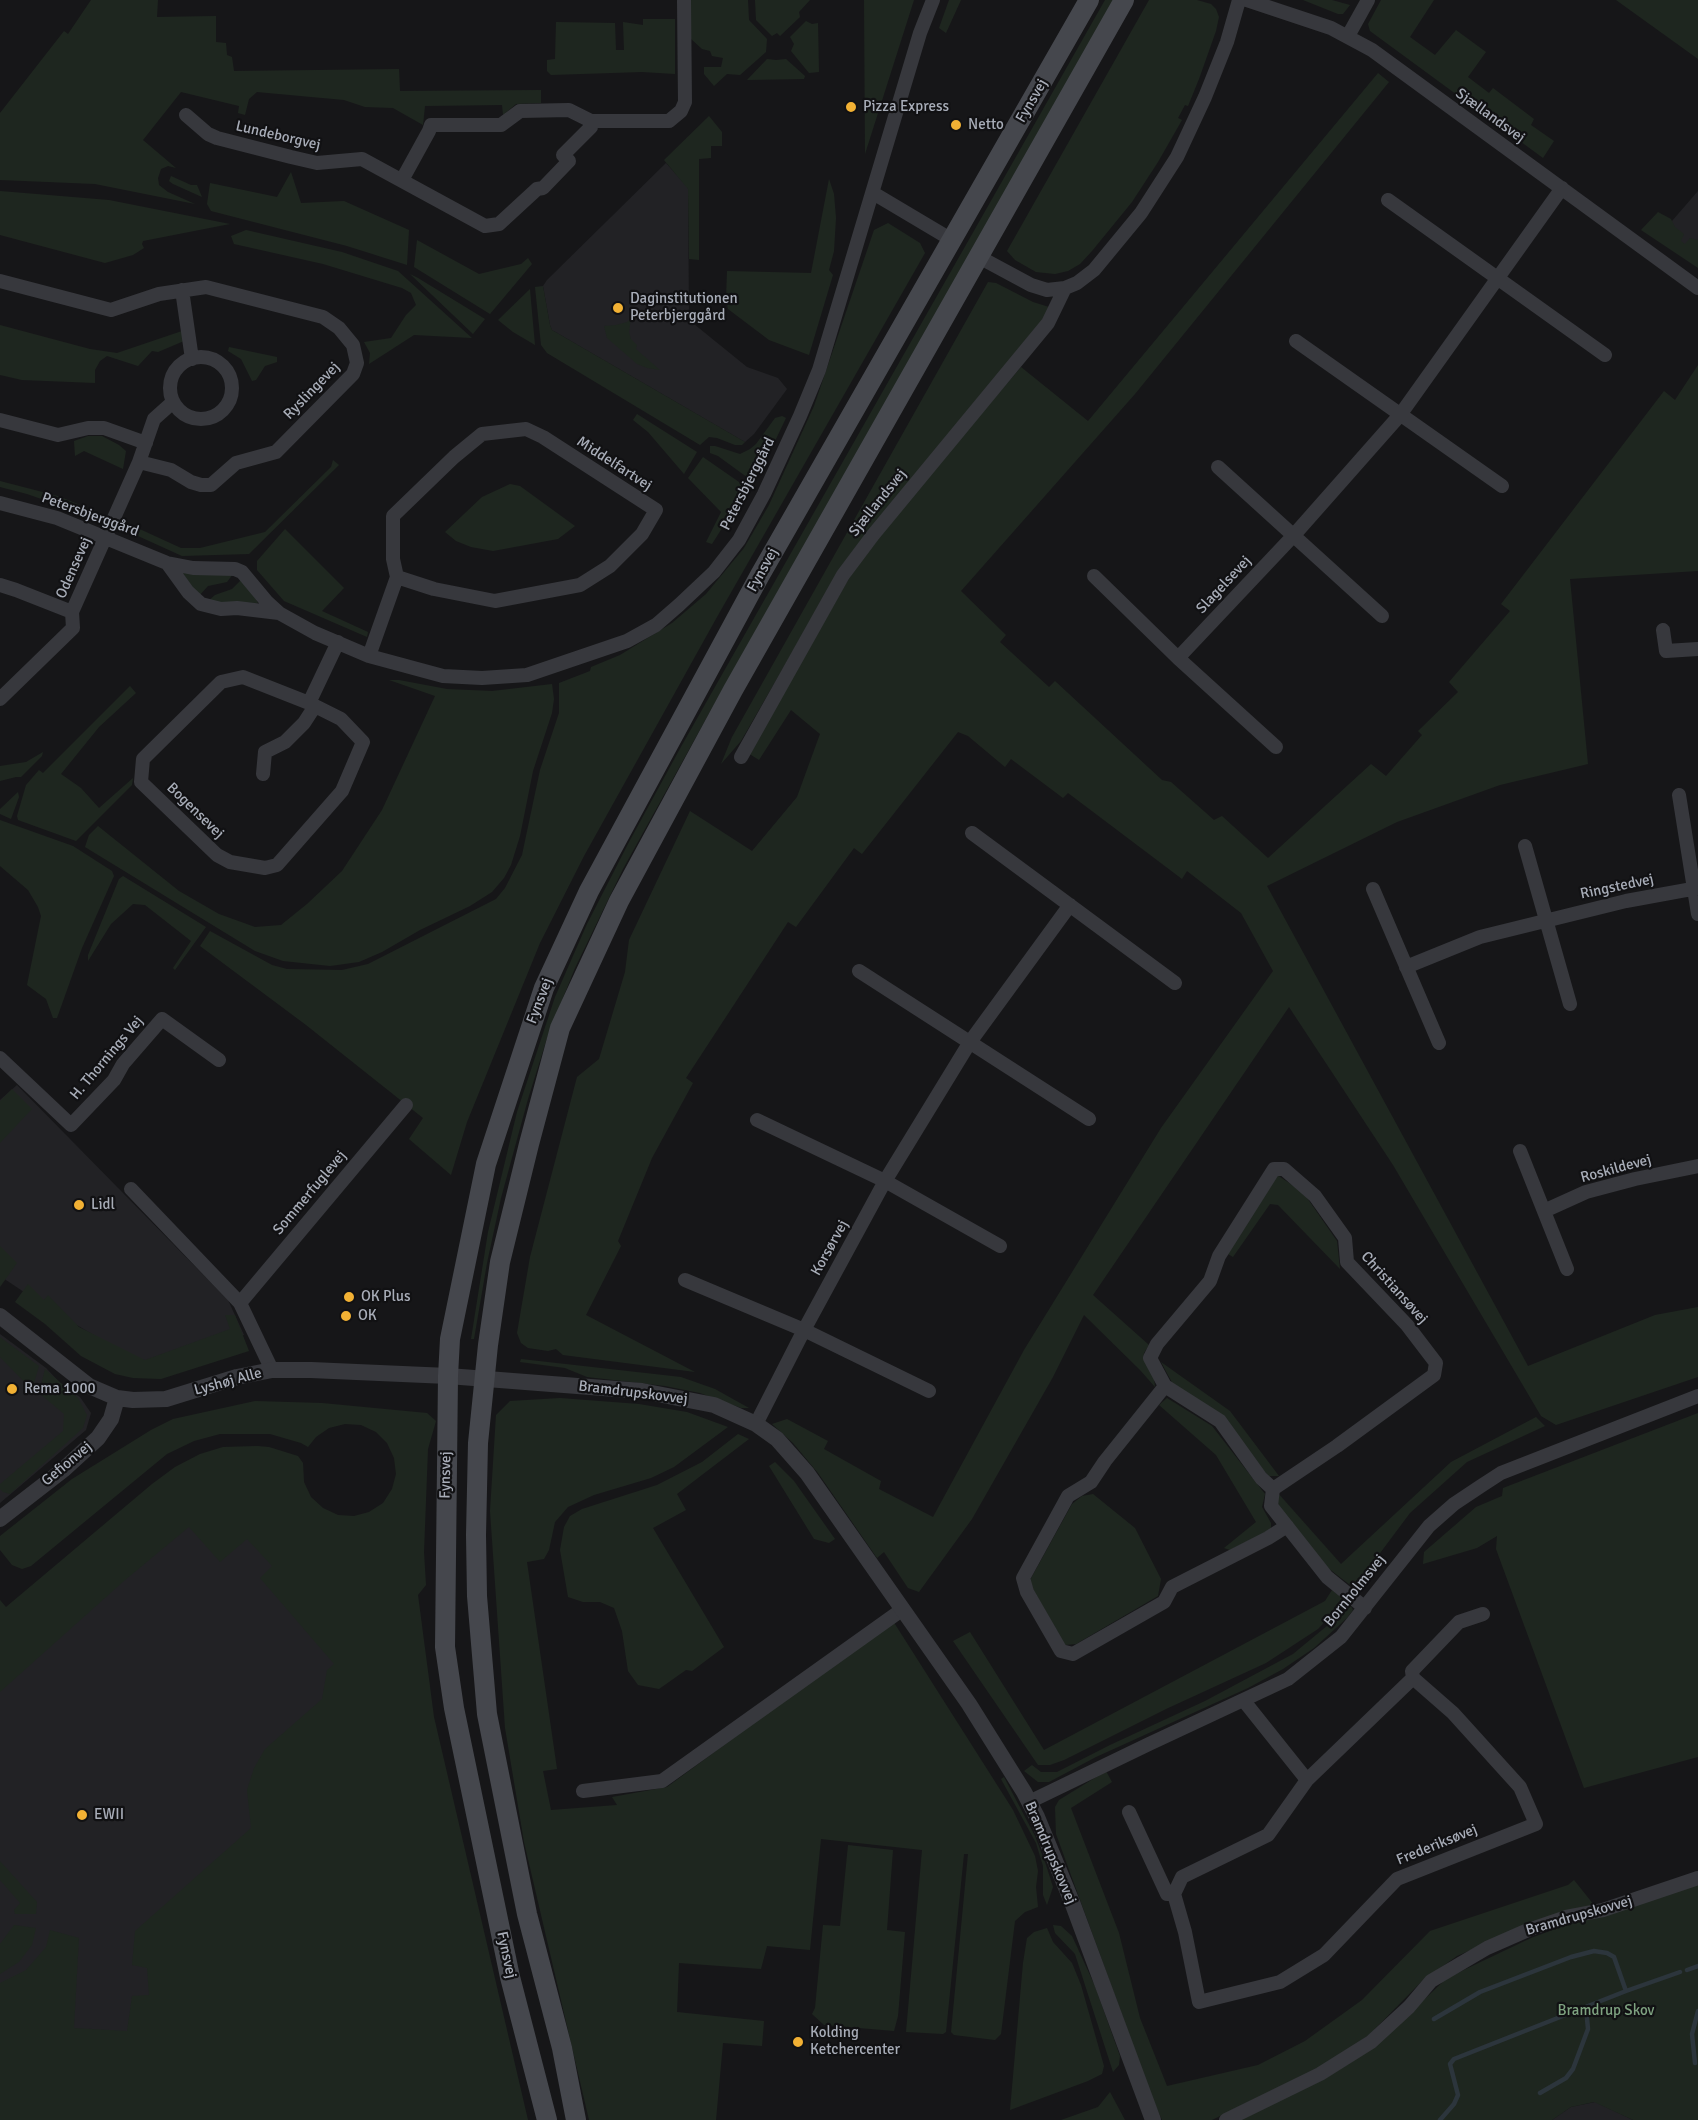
<!DOCTYPE html>
<html>
<head>
<meta charset="utf-8">
<style>
  body { margin:0 }
  canvas { display:block; background:#161618 }
</style>
</head>
<body>
<canvas width="1698" height="2120"></canvas>
<script>
const c = document.querySelector('canvas').getContext('2d');
c.lineJoin = 'round';
function fillPath(path, color) { c.fillStyle = color; c.fill(path, 'evenodd'); }
const poly = rows => new Path2D(rows.map(r => 'M' + r).join(''));
function trace(path, color, width, dash) { c.strokeStyle = color; c.lineWidth = width; c.lineCap = dash ? 'butt' : 'round'; c.setLineDash(dash || []); c.stroke(path); }
function label(font, color, halo, rows, align = 'center') {
  c.font = font + ' Signika,sans-serif'; c.lineWidth = 4.5; c.setLineDash([]); c.textBaseline = 'middle'; c.strokeStyle = halo; c.fillStyle = color; for (const [text, x, y, turn = 0] of rows) {
    c.save(); c.translate(x, y); c.rotate((+turn || 0) * Math.PI / 180); c.textAlign = isNaN(turn) ? turn : align; if (halo) c.strokeText(text, 0, 0); c.fillText(text, 0, 0); c.restore();
  }
}
const built = poly([
  [666,163,688,188,689,320,747,367,778,378,787,389,754,434,745,442,552,330,550,325,543,286,547,280],
  [1698,191,1698,265,1659,236],
  [17,1085,228,1300,244,1335,193,1348,147,1367,45,1306,0,1276,0,1100],
  [0,1334,46,1368,63,1386,80,1397,91,1413,86,1430,0,1503],
  [173,1511,365,1565,295,1954,0,2120,0,1667],
  [1595,2102,1633,2120,1552,2120,1571,2107]
]);
const green = poly([
  [91,0,158,0,157,17,216,16,216,42,226,43,227,55,232,57,234,71,399,69,400,91,541,90,541,103,516,104,503,115,502,105,425,106,423,125,393,108,365,107,344,100,257,92,249,99,245,115,238,113,239,106,181,92,143,140,176,168,168,166,161,169,158,178,159,185,168,192,195,204,95,184,0,180,0,113,64,31,68,34],
  [690,0,748,0,749,20,767,39,766,52,740,75,727,74,714,86,704,74,704,67,721,67,723,58,712,56,710,51,702,49,690,38],
  [755,0,810,0,799,12,800,17,780,36,777,33,772,36,756,20],
  [864,0,914,0,865,154],
  [949,0,961,0,946,33,939,28],
  [1105,0,1114,0,712,708,623,869,575,968,548,1035,528,1099,501,1198,487,1263,474,1339,471,1339,488,1232,517,1112,555,997,587,924,629,842,682,745],
  [1149,0,1197,0,1211,4,1216,9,1219,17,1216,31,1199,79,1188,106,1185,105,1178,118,1182,120,1158,162,1132,202,1092,251,1080,264,1068,271,1055,274,1036,272,1015,260,1007,251],
  [1303,0,1332,0,1350,5,1343,14,1338,14],
  [1381,0,1434,0,1410,37,1435,55,1456,30,1486,52,1468,77,1489,93,1493,88,1534,119,1531,125,1554,141,1543,158,1370,31,1368,24],
  [1616,0,1698,0,1698,59],
  [643,19,675,19,675,74,642,72,551,75,547,71,547,60,555,59,556,22,615,23,616,50,624,50,623,22,643,25],
  [806,21,812,24,818,23,819,72,809,73,791,51,794,44,790,37],
  [767,59,776,60,786,59,805,76,804,79,747,80],
  [1378,73,1389,82,1135,394,961,591,1006,635,1000,642,1049,687,1055,681,1162,780,1171,782,1214,820,1222,816,1268,858,1371,764,1386,776,1422,735,1418,731,1458,692,1449,682,1510,611,1501,604,1664,391,1675,400,1698,365,1698,571,1570,579,1588,764,1500,785,1397,822,1267,886,1528,1366,1655,1315,1698,1307,1698,1377,1556,1425,1541,1416,1393,1165,1289,1007,1093,1295,1149,1345,1144,1353,1143,1358,1154,1378,1155,1387,1140,1370,1084,1315,1053,1377,972,1519,919,1592,908,1588,884,1552,877,1558,818,1473,793,1443,772,1424,787,1419,828,1441,824,1449,881,1481,879,1489,933,1517,1024,1350,1161,1128,1273,971,1241,913,1187,871,1182,879,1068,793,1063,798,1011,759,1005,767,968,736,958,732,862,854,854,848,796,927,788,922,686,1078,693,1083,652,1158,618,1241,621,1246,586,1315,695,1372,563,1355,556,1349,548,1351,528,1348,521,1343,517,1333,530,1257,577,1077,599,1059,625,972,629,940,690,811,752,851,797,797,820,734,791,710,759,760,748,753,851,575,910,497,1021,367,1088,421],
  [709,116,722,132,722,146,711,146,711,158,699,159,699,260,689,259,688,189,664,160],
  [291,172,301,203,344,201,409,230,407,265,347,246,211,211,207,204,210,183,277,197],
  [171,176,191,185,197,185,202,197,173,184,169,181],
  [829,179,834,194,836,218,834,251,829,270,833,275,809,355,769,340,728,309,726,300,727,271,811,273],
  [0,191,109,200,230,224,143,241,142,244,144,248,133,255,105,263,0,235],
  [1658,212,1671,219,1675,227,1684,234,1681,241,1685,244,1690,238,1698,240,1698,268,1641,230],
  [888,223,920,243,925,253,717,617,584,856,540,943,467,1122,451,1175,409,1139,423,1118,306,1025,200,946,210,931,272,965,287,969,342,970,368,964,496,899,505,888,522,855,540,770,559,713,559,683,590,671,591,667,620,655,672,623,706,594,744,548,769,505,814,406,874,230],
  [246,230,342,252,398,271,472,338,414,335,369,364,370,353,364,342,391,338,406,315,416,305,411,293,402,288,323,264,234,244,231,236],
  [417,240,479,274,521,264,528,258,532,264,490,314,414,267],
  [410,274,418,278,485,319,473,334],
  [988,282,996,283,1033,302,1049,307,1047,315,959,421,816,611,741,741,721,764,732,737],
  [543,286,550,325,552,330,745,442,742,445,735,445,717,438,709,437,700,445,547,353,541,345,535,287],
  [530,289,532,312,535,345,513,332,498,320],
  [631,318,629,332,631,339,637,345,636,349,660,370,647,368,637,364,607,338,604,326,616,325,627,322],
  [0,325,90,349,117,353,182,331,184,341,158,352,152,351,138,366,107,356,100,361,95,370,95,383,22,380,0,375],
  [229,347,277,357,277,362,265,366,256,380,252,381,241,359,228,351],
  [637,414,697,452,684,474,648,432,633,420],
  [782,416,786,418,755,483,718,456,710,453,710,446,715,446,740,454,750,449,756,444,775,418],
  [88,436,102,436,119,445,126,451,123,469,84,451,75,456,74,441],
  [703,457,739,482,745,492,712,544,706,542,721,512,688,478],
  [333,460,339,465,249,554,182,556,116,526,120,520,181,548,200,548,265,532,331,467],
  [0,481,58,496,105,515,102,520,27,494,0,487],
  [510,484,520,486,575,526,558,539,493,551,471,547,456,541,445,532,482,497],
  [285,529,344,588,322,611,368,632,367,637,284,601,257,570,257,561],
  [182,573,202,573,233,574,227,582,208,586,198,597],
  [242,579,251,590,258,603,207,602,215,595,232,589],
  [389,680,399,680,447,689,492,691,552,684,554,699,552,713,533,771,520,836,511,865,504,878,492,892,470,906,420,930,382,952,359,962,330,966,283,961,255,951,85,847,89,835,98,826,179,891,219,914,255,927,281,925,307,904,342,871,382,810,435,696],
  [130,686,136,693,99,727,61,774,81,788,99,808,133,778,132,785,76,841,18,820,17,816,26,785,39,770,43,773],
  [43,752,42,756,21,777,16,777,0,781,0,766,26,762],
  [18,792,19,797,11,819,0,814,0,809],
  [0,820,73,846,112,871,114,876,82,948,57,1018,53,1018,46,999,27,985,41,916,38,907,28,890,0,866],
  [123,876,206,927,175,970,173,968,191,941,145,905,133,904,111,924,88,961,88,955,119,879],
  [12,1089,32,1109,0,1143,0,1101],
  [1277,1175,1303,1192,1337,1241,1340,1269,1278,1205,1270,1204,1233,1257,1226,1253],
  [0,1246,17,1263,0,1287],
  [28,1284,44,1300,48,1295,79,1327,145,1360,230,1329,225,1315,235,1315,249,1351,161,1379,133,1378,115,1374,81,1356,45,1324,15,1302],
  [0,1337,39,1366,32,1390,0,1357],
  [521,1359,681,1377,715,1389,749,1408,741,1408,700,1393,665,1386,587,1377,565,1368,520,1362],
  [1161,1362,1230,1411,1279,1476,1269,1476,1175,1388],
  [45,1369,78,1398,87,1415,83,1428,10,1494,3,1492,0,1489,0,1484,63,1431,64,1414,39,1393],
  [560,1398,639,1404,687,1412,728,1427,674,1467,651,1478,594,1495,568,1507,555,1522,549,1550,544,1559,527,1562,557,1769,543,1771,551,1810,617,1805,612,1797,667,1787,893,1621,1013,1810,1035,1856,1038,1871,1036,1887,1038,1907,1025,1912,1015,1921,1001,2034,995,2040,954,2035,951,2032,968,1854,964,1854,946,2032,943,2034,906,2032,922,1850,821,1839,810,1950,767,1946,761,1969,679,1963,677,2012,764,2021,762,2046,723,2043,716,2120,589,2120,524,1842,505,1728,490,1511,496,1415,510,1401],
  [1167,1398,1212,1426,1265,1494,1262,1507,1271,1523,1271,1529,1230,1550,1224,1548,1256,1522,1216,1455,1159,1405],
  [255,1401,322,1403,427,1413,436,1421,428,1449,424,1552,426,1585,418,1595,434,1717,528,2120,0,2120,0,1983,26,1970,46,1947,50,1930,79,1938,74,2028,127,2031,132,1996,149,1995,147,1968,132,1965,135,1931,251,1828,247,1790,254,1768,265,1749,322,1699,327,1670,334,1664,260,1578,272,1566,247,1539,220,1562,189,1527,124,1581,0,1692,0,1600,6,1607,152,1484,175,1467,200,1454,223,1447,257,1446,269,1447,298,1456,303,1463,304,1482,311,1497,323,1508,338,1515,354,1516,369,1512,383,1503,392,1489,396,1474,394,1458,387,1443,376,1432,361,1425,345,1424,329,1428,316,1437,308,1447,301,1443,270,1434,220,1434,194,1441,167,1454,31,1566,22,1569,12,1565,0,1550,0,1536,72,1479,151,1430,173,1419],
  [1698,1413,1698,1757,1584,1788,1496,1549,1497,1536,1477,1548,1423,1564,1424,1552,1476,1507,1502,1496,1503,1488],
  [1536,1417,1545,1426,1467,1462,1410,1513,1354,1588,1328,1568,1278,1506,1277,1492,1341,1564,1451,1462],
  [738,1434,749,1439,677,1494,686,1510,653,1528,724,1647,692,1671,686,1670,659,1689,638,1685,628,1671,622,1631,614,1608,600,1602,583,1602,568,1597,560,1550,564,1527,570,1516,582,1509,657,1485,702,1462],
  [775,1462,794,1481,835,1539,829,1543,814,1539,769,1466],
  [1093,1494,1135,1528,1161,1579,1158,1596,1076,1644,1065,1645,1033,1589,1030,1580,1072,1504,1082,1496],
  [1332,1590,1345,1600,1318,1629,1266,1663,1166,1709,1064,1760,1050,1765,1038,1765,953,1641,970,1632,1044,1750,1325,1601],
  [1351,1606,1353,1610,1347,1618,1314,1648,1283,1669,1248,1688,1096,1757,1049,1782,1038,1782,1024,1771,1032,1765,1041,1772,1057,1772,1110,1745,1205,1701,1293,1654],
  [1106,1771,1112,1782,1071,1808,1119,1933,1140,2018,1167,2086,1258,2065,1305,2041,1362,2000,1430,1931,1568,1885,1574,1880,1594,1905,1534,1923,1457,1956,1422,1981,1370,2034,1327,2066,1275,2089,1212,2120,1162,2120,1153,2100,1056,1834,1055,1807,1059,1800],
  [1004,1777,1035,1836,1046,1865,1053,1887,1047,1905,1043,1895,1043,1866,1036,1843,1001,1779],
  [848,1845,893,1850,887,1930,905,1932,898,2016,894,2031,824,2025,812,2014,815,2008,823,1925,840,1926],
  [0,1861,37,1902,36,1914,15,1914,14,1910,20,1903,0,1880],
  [1698,1884,1698,2120,1633,2120,1594,2102,1571,2107,1552,2120,1237,2120,1322,2080,1350,2063,1380,2041,1447,1978,1531,1938,1566,1925,1600,1917],
  [14,1925,36,1928,32,1945,19,1962,0,1974,0,1944],
  [1053,1925,1061,1926,1072,1936,1095,1986,1120,2056,1119,2065,1113,2072,1075,1954,1055,1933],
  [1047,1928,1053,1942,1072,1963,1081,1985,1104,2066,1102,2074,1088,2081,1010,2110,1023,1963,1027,1938,1034,1932],
  [1110,2092,1125,2120,1061,2120,1098,2107]
]);
const stream = poly([
  [1687,1970,1698,1966],
  [1434,2019,1480,1992,1571,1957,1594,1951,1607,1953,1614,1957,1626,1991],
  [1695,2063,1692,2034,1698,2011],
  [1540,2093,1566,2078,1573,2069,1588,2029,1586,2008],
  [1440,2120,1454,2104,1458,2095,1450,2064,1454,2059,1626,1991,1680,1972]
]);
const minor = poly([
  [1247,0,1331,28,1372,50,1698,288],
  [1348,36,1368,0],
  [186,115,208,134,217,138,291,157,317,163,362,159,485,226,499,224,537,189,543,188,569,161,563,155,591,127,591,121],
  [402,180,429,131,431,125,501,125,520,111,569,110,591,121,669,121,681,111,685,102,684,0],
  [873,193,952,240],
  [1388,200,1605,355],
  [979,257,1031,285,1047,290,1065,288,1077,283,1094,270,1141,213,1177,157,1205,97,1227,42,1239,0],
  [0,281,111,310,159,294,206,287,323,317,339,328,353,345,357,363,353,374,276,452,236,463,211,485,201,485,191,482,171,470,139,462],
  [182,290,192,359],
  [1296,341,1502,486],
  '170 388a31 31 0 1 1 62 0a31 31 0 1 1-62 0Z',
  [0,420,58,435,88,428,104,428,146,443],
  [1218,467,1382,616],
  [0,503,57,518,167,563,193,568,235,569,242,572,267,602,279,613,315,633,369,656,443,676,482,678,527,675,627,641,656,625,679,605,714,572,739,540,764,494,800,416,819,370,920,33,933,0],
  [167,563,188,592,201,604,221,609,237,608,279,613],
  [1094,576,1178,658,1294,535,1400,415,1562,188],
  [0,585,16,590,72,612],
  [1663,630,1666,651,1698,649],
  [369,656,397,577,393,559,393,516,454,457,482,434,526,429,543,437,656,510,642,534,610,566,580,585,495,601,434,589,397,577],
  [1178,658,1276,747],
  [0,699,73,628,72,612,139,462,154,419,173,402],
  [309,703,341,719,363,742,342,791,277,865,265,868,230,862,217,855,141,782,143,759,221,682,243,677,309,703,338,642],
  [741,757,843,575,873,535,1048,323,1065,288],
  [263,774,265,752,285,742,304,723,315,706],
  [1679,795,1698,914],
  [972,833,1175,983],
  [1525,846,1570,1004],
  [1373,889,1439,1043],
  [1406,967,1480,937,1626,901,1698,888],
  [859,971,1089,1119],
  [0,1058,71,1125,114,1080,123,1064,162,1019,219,1060],
  [757,1120,885,1181,1000,1246],
  [1520,1151,1567,1269],
  [131,1189,240,1303,272,1370],
  [1544,1211,1586,1192,1635,1179,1698,1166],
  [685,1280,804,1330,929,1391],
  [240,1303,406,1105],
  [1165,1386,1105,1461,1091,1482,1068,1496,1023,1578,1027,1592,1061,1651,1073,1654,1164,1602,1172,1587,1268,1538,1287,1526],
  [756,1424,804,1330,885,1181,970,1042,1070,905],
  [1273,1489,1337,1446,1434,1375,1436,1363,1407,1325,1347,1262,1345,1238,1315,1196,1284,1169,1274,1169,1219,1256,1210,1281,1157,1344,1150,1358,1165,1386,1220,1421,1261,1478,1273,1489,1271,1506,1327,1577,1365,1608],
  [1413,1678,1412,1671,1459,1622,1483,1614],
  [1244,1701,1307,1780,1268,1835,1182,1877,1174,1894,1185,1932,1199,2002,1280,1982,1324,1955,1397,1879,1536,1824,1520,1787,1453,1713,1413,1678,1307,1780],
  [583,1791,662,1781,903,1609],
  [1029,1802,1149,1744,1288,1679,1341,1637,1429,1526,1454,1504,1481,1486,1501,1473,1698,1396],
  [1129,1812,1167,1894,1174,1894],
  [1226,2120,1320,2074,1371,2042,1409,2007,1431,1981,1487,1948,1528,1930,1566,1917,1603,1910,1698,1878]
]);
const tertiary = poly([
  [0,1316,89,1386,117,1398,133,1400,166,1399,237,1377,272,1370,311,1370,448,1376,642,1391,714,1405,756,1424,777,1439,807,1473,969,1704,1024,1792,1037,1817,1072,1902,1153,2120],
  [0,1519,63,1470,98,1438,111,1419,117,1398]
]);
const secondary = poly([
  [547,2120,510,1977,454,1708,445,1647,448,1376,450,1339,486,1164,544,988,589,891,760,575,1089,0],
  [576,2120,562,2048,527,1914,487,1714,477,1596,476,1535,478,1443,488,1345,500,1262,529,1144,560,1028,619,901,733,690,1124,0]
]);
const markers = [
  [851,107,6,"#f2b134"],
  [956,125,6,"#f2b134"],
  [618,308,6,"#f2b134"],
  [79,1205,6,"#f2b134"],
  [349,1297,6,"#f2b134"],
  [346,1316,6,"#f2b134"],
  [12,1389,6,"#f2b134"],
  [82,1815,6,"#f2b134"],
  [798,2042,6,"#f2b134"]
];
const streetNames = [
  ["Fynsvej",1032,101,-60],
  ["Sjællandsvej",1490,116,36],
  ["Lundeborgvej",278,136,13],
  ["Ryslingevej",312,391,-46],
  ["Middelfartvej",614,464,33],
  ["Petersbjerggård",748,484,-63],
  ["Sjællandsvej",878,503,-51],
  ["Petersbjerggård",90,515,20],
  ["Odensevej",74,568,-66],
  ["Fynsvej",763,570,-61],
  ["Slagelsevej",1224,585,-47],
  ["Bogensevej",195,811,44],
  ["Ringstedvej",1617,887,-12],
  ["Fynsvej",540,1001,-69],
  ["H. Thornings Vej",107,1058,-50],
  ["Roskildevej",1616,1169,-15],
  ["Sommerfuglevej",310,1193,-50],
  ["Korsørvej",830,1248,-61],
  ["Christiansøvej",1394,1288,48],
  ["Lyshøj Alle",228,1382,-15],
  ["Bramdrupskovvej",633,1393,7],
  ["Gefionvej",67,1464,-40],
  ["Fynsvej",446,1475,-89],
  ["Bornholmsvej",1355,1591,-51],
  ["Frederiksøvej",1437,1845,-22],
  ["Bramdrupskovvej",1050,1853,67],
  ["Bramdrupskovvej",1579,1916,-16],
  ["Fynsvej",506,1955,78]
];
const poiNames = [
  ["Pizza Express",863,107],
  ["Netto",968,125],
  ["Daginstitutionen",630,299],
  ["Peterbjerggård",630,316],
  ["Lidl",91,1205],
  ["OK Plus",361,1297],
  ["OK",358,1316],
  ["Rema 1000",24,1389],
  ["EWII",94,1815],
  ["Kolding",810,2033],
  ["Ketchercenter",810,2050]
];
const parkNames = [
  ["Bramdrup Skov",1606,2011]
];
fillPath(built, '#222225');
fillPath(green, '#1e261f');
trace(stream, '#2c353c', 4.5);
trace(minor, '#37383d', 14);
trace(tertiary, '#37383d', 16);
trace(secondary, '#45474d', 20);
for (const [x, y, r, color] of markers) { const dot = new Path2D(); dot.arc(x, y, r, 0, 2 * Math.PI); c.fillStyle = color; c.fill(dot); trace(dot, '#111113', 2); }
label('15px', '#a8adb8', '#111113', streetNames);
label('15px', '#a8adb8', '#111113', poiNames, 'left');
label('15px', '#7fa381', '#111113', parkNames);
</script>
</body>
</html>
